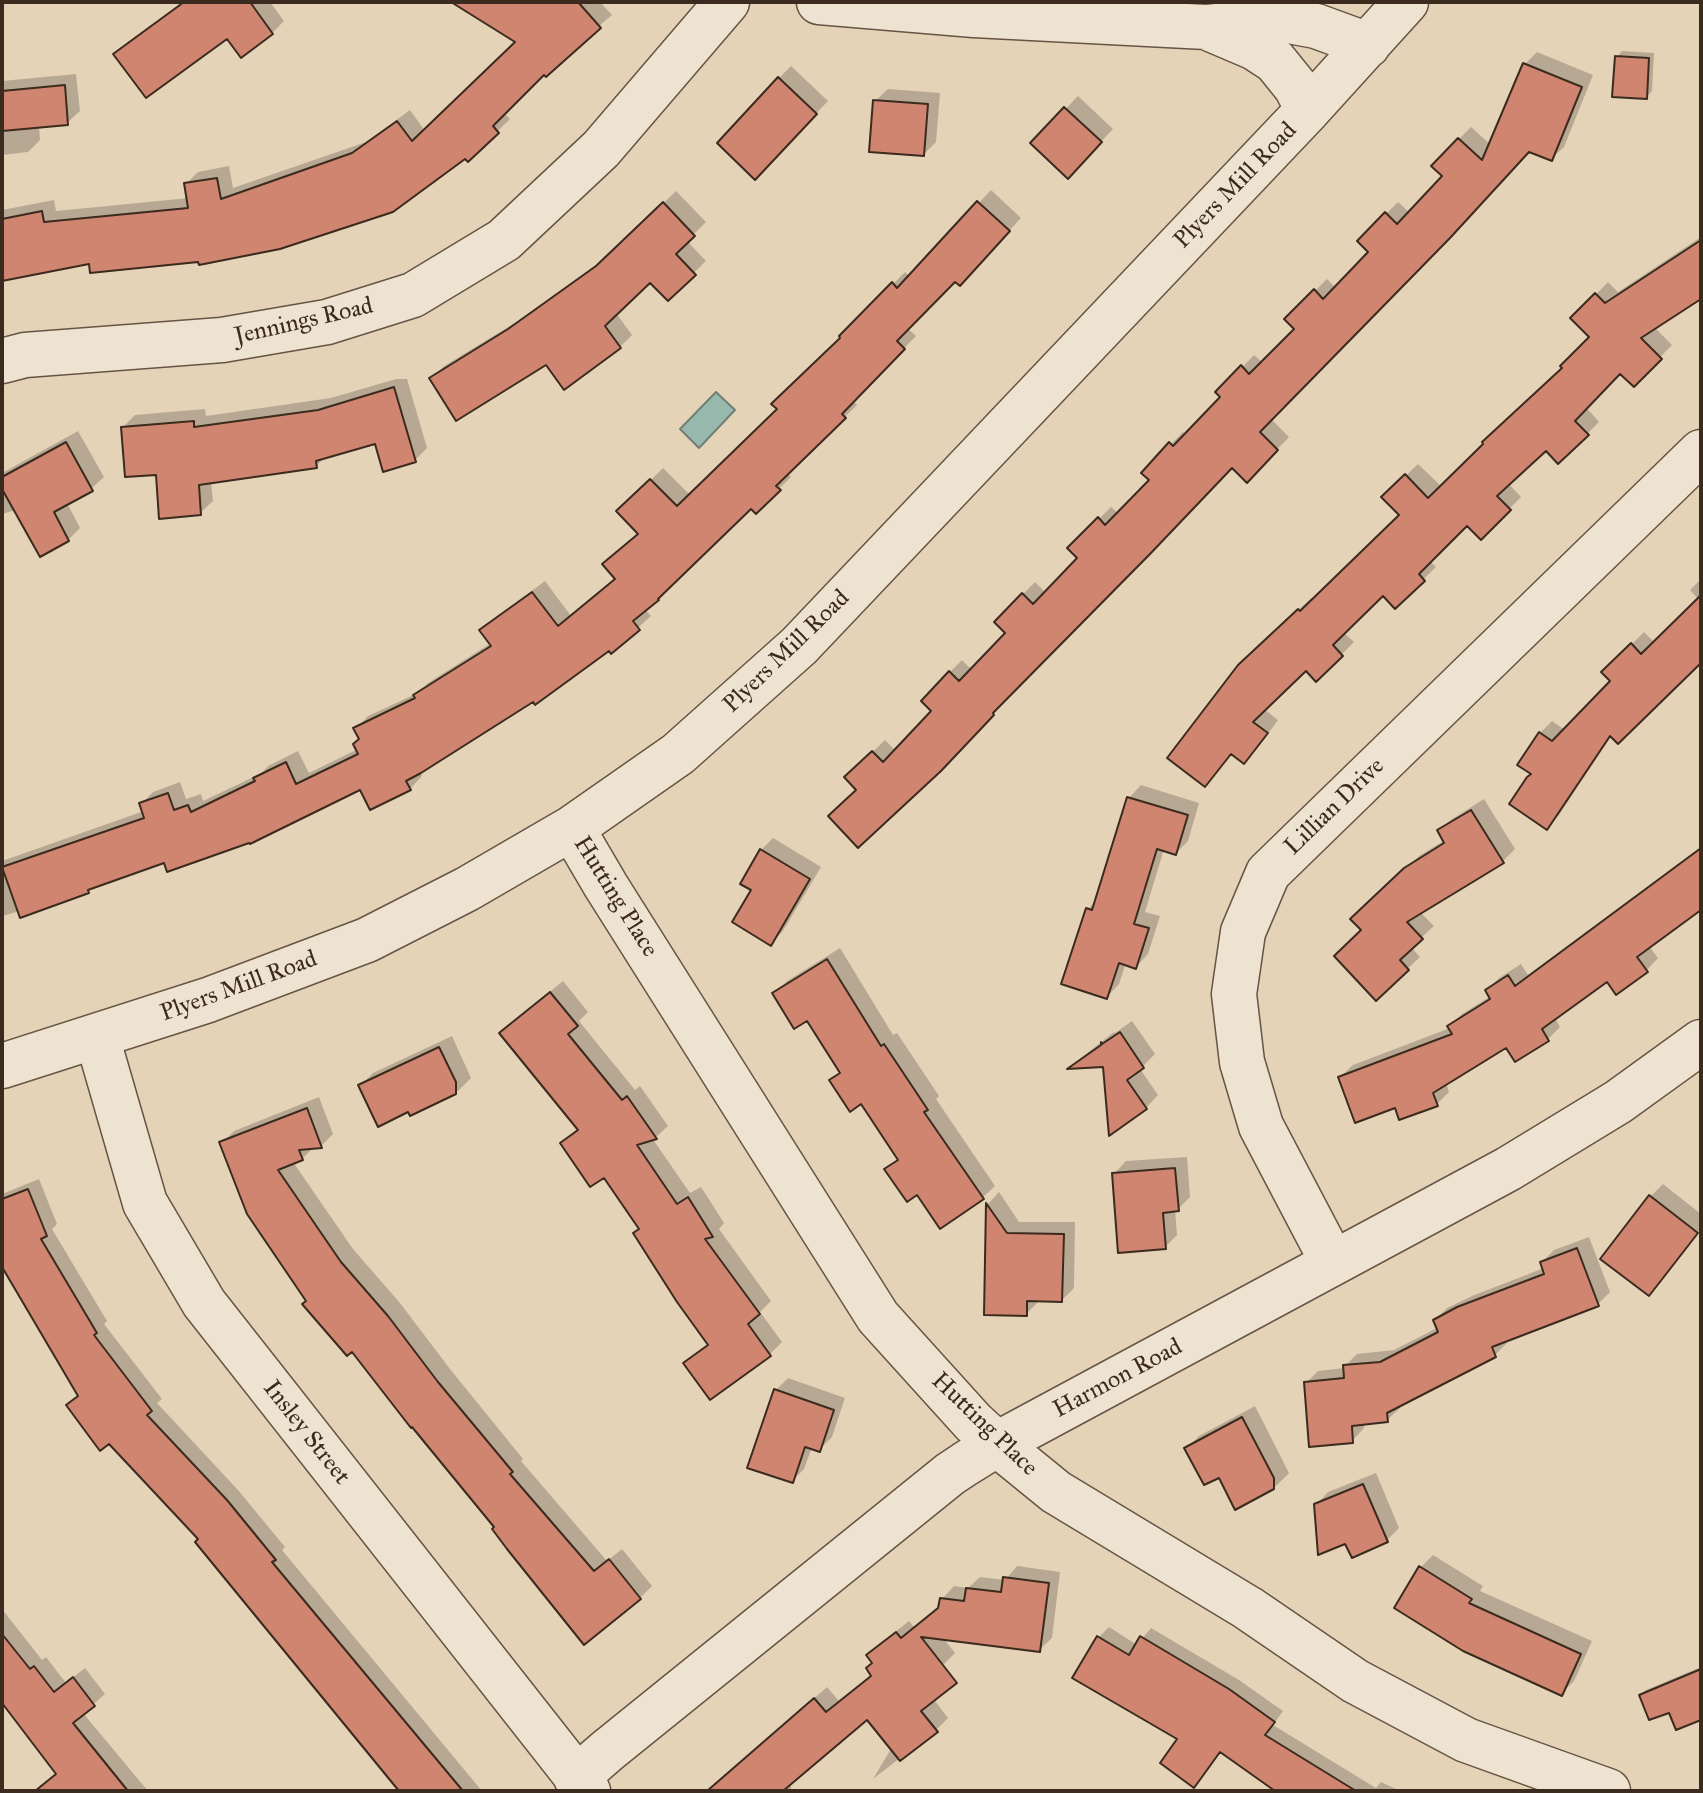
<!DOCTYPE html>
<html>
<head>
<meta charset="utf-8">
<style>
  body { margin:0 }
  #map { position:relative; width:1703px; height:1793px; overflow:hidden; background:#e5d3b8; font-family:"IM FELL Great Primer",serif }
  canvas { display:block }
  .frame { position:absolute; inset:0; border:4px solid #3b2a1e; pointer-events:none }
</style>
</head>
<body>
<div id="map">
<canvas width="1703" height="1793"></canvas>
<div class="frame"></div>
</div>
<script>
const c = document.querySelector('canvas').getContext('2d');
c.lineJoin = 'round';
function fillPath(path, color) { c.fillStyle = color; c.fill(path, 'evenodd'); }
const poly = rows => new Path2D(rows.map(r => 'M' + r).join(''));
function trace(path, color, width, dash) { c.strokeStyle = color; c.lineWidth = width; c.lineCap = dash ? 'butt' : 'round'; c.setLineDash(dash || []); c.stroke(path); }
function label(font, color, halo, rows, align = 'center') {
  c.font = font + ' "IM FELL Great Primer",serif'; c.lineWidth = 7; c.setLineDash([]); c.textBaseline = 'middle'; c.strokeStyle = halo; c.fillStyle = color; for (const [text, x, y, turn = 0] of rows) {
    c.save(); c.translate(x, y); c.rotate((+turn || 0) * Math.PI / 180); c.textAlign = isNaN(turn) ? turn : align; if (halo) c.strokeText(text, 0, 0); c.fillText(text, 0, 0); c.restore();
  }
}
const water = poly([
  [716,392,735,410,699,448,680,429,716,392]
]);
const shadow = poly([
  [183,2,270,2,284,21,272,33,228,36,116,54,128,42],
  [455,2,600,2,612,15,545,72,504,113,510,119,468,160,465,157,200,260,91,262,2,279,2,210,54,200,56,211,189,198,186,184,198,172,229,166,233,188,366,142,410,110,425,131,518,42],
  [1622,51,1654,53,1652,91,1647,97,1617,57],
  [1537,52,1593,75,1564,147,1551,159,1529,150,1271,419,1289,437,1259,468,1232,465,1004,700,1005,701,953,756,858,790,847,777,885,740,896,751,934,711,950,672,962,660,972,670,1008,633,997,622,1023,594,1035,582,1046,593,1080,558,1070,548,1111,507,1119,514,1151,480,1171,444,1183,432,1186,435,1223,397,1218,392,1254,355,1263,363,1297,329,1287,319,1327,279,1336,288,1370,252,1359,241,1398,202,1410,213,1445,176,1459,139,1471,127,1491,145,1525,64],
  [791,66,828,101,755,177,779,78],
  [76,74,80,111,67,123,39,126,40,140,28,152,2,155,2,81],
  [888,89,940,93,936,142,924,154,875,101],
  [1078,96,1113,129,1080,164,1033,143],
  [991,190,1021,218,972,271,955,279,907,328,916,336,853,401,857,405,787,473,791,477,756,511,751,506,645,609,651,616,612,651,609,648,533,700,420,772,422,776,410,789,361,787,94,886,88,892,2,916,2,861,144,811,141,804,153,792,180,782,186,799,201,794,203,801,262,773,268,766,298,751,309,773,358,749,361,739,356,729,368,716,420,692,428,683,491,643,482,631,494,619,545,581,571,616,616,578,605,564,640,533,619,511,663,468,690,495,779,409,842,336,905,272,910,277],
  [676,191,706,222,687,241,706,261,668,298,650,280,616,313,632,335,620,347,546,362,432,378,444,366,523,318,611,254],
  [1701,237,1701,300,1700,297,1654,327,1672,345,1634,384,1621,371,1586,407,1599,422,1587,434,1546,448,1508,483,1521,497,1481,537,1467,523,1429,560,1436,567,1395,607,1383,593,1343,632,1354,642,1342,654,1306,668,1264,709,1278,720,1256,750,1244,762,1232,753,1205,784,1240,667,1311,598,1313,600,1401,515,1384,497,1418,464,1442,487,1565,368,1592,337,1573,318,1608,282,1618,292],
  [396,379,407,379,427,448,415,460,377,441,326,456,316,466,211,482,213,501,200,513,158,472,123,427,135,415,205,409,206,416,331,398],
  [78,431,104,477,91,489,67,503,80,528,68,540,16,510,2,514,2,473],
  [1701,579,1701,661,1612,735,1559,815,1547,827,1533,773,1540,733,1552,721,1565,730,1613,681,1604,672,1644,632,1655,643,1699,600,1690,590],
  [1141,785,1199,803,1188,841,1176,853,1164,849,1145,912,1160,916,1148,954,1136,967,1126,963,1119,984,1107,997,1087,910,1098,899,1129,798],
  [1484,799,1515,849,1503,861,1420,912,1434,926,1411,947,1420,957,1376,998,1364,930,1365,907,1419,856,1445,840,1439,831,1452,819],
  [773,838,821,867,783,931,771,943,754,890,761,850],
  [1701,847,1701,908,1649,946,1658,958,1646,971,1607,980,1555,1018,1560,1027,1548,1039,1516,1060,1507,1045,1446,1083,1449,1092,1437,1104,1396,1106,1340,1077,1353,1065,1450,1028,1450,1026,1462,1014,1491,996,1487,990,1499,978,1521,964,1528,975],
  [840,948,893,1035,897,1033,939,1096,936,1099,995,1186,982,1198,918,1192,887,1170,899,1157,862,1102,832,1081,841,1071,808,1018,775,993,787,981],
  [563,981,588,1012,579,1021,635,1090,640,1086,668,1126,656,1137,652,1138,690,1193,701,1187,724,1223,719,1229,771,1301,760,1312,782,1342,770,1354,711,1398,685,1363,709,1343,641,1228,605,1175,562,1143,578,1128,514,1021],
  [1132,1021,1155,1054,1140,1069,1158,1095,1146,1108,1105,1065,1072,1066,1082,1057,1114,1032,1115,1033],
  [452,1036,471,1078,459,1090,411,1113,361,1085,373,1073],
  [319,1097,333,1134,321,1146,314,1147,302,1159,293,1162,353,1249,400,1303,450,1369,523,1459,521,1461,607,1561,622,1549,652,1586,640,1598,496,1527,353,1349,308,1301,222,1143,234,1131],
  [1187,1157,1190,1197,1178,1209,1175,1209,1177,1235,1165,1247,1114,1174,1126,1161],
  [39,1179,57,1224,52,1229,107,1321,104,1324,162,1399,157,1403,238,1490,285,1547,282,1550,482,1791,402,1791,201,1539,109,1441,68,1405,79,1394,2,1263,2,1194],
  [1663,1184,1701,1214,1701,1230,1661,1282,1649,1294,1603,1258,1651,1196],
  [999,1192,1019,1222,1075,1222,1074,1288,1062,1300,1038,1299,1038,1302,1026,1314,986,1314,988,1204],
  [1589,1237,1610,1292,1598,1304,1506,1339,1507,1343,1495,1355,1399,1404,1400,1408,1387,1420,1364,1423,1364,1428,1352,1441,1306,1383,1318,1371,1345,1368,1345,1366,1357,1354,1394,1350,1439,1327,1435,1320,1447,1308,1472,1296,1544,1268,1542,1262,1554,1250],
  [788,1378,845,1398,832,1437,820,1449,812,1447,804,1469,792,1481,775,1391],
  [1255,1406,1289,1473,1277,1485,1236,1507,1220,1475,1187,1448,1199,1436],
  [1376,1473,1399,1528,1387,1540,1346,1542,1316,1505,1328,1492],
  [1433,1555,1483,1586,1480,1591,1592,1641,1574,1681,1562,1693,1421,1567],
  [1017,1566,1060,1572,1052,1638,1039,1650,943,1638,955,1653,943,1665,868,1717,788,1784,791,1786,791,1791,712,1791,723,1778,827,1687,839,1701,873,1674,874,1663,868,1656,880,1644,909,1621,914,1627,941,1606,942,1599,954,1586,968,1588,980,1577,1005,1580],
  [2,1609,42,1660,46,1657,66,1683,85,1668,105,1694,83,1713,148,1791,67,1791,59,1773,2,1700],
  [1109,1627,1137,1645,1151,1628,1239,1680,1283,1711,1273,1725,1376,1788,1381,1782,1400,1791,1275,1791,1272,1789,1273,1787,1221,1751,1204,1775,1194,1785,1180,1739,1099,1637],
  [1701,1667,1701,1718,1670,1710,1641,1695,1646,1690],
  [929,1693,948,1718,936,1730,873,1779,917,1705]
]);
const building = poly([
  [184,2,250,2,273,34,241,58,227,39,146,98,113,54,184,2],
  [451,2,578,2,601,28,546,77,544,75,493,126,499,133,468,162,465,159,393,212,280,249,199,265,198,262,90,273,89,264,2,281,2,219,42,211,44,222,188,208,184,183,217,178,221,199,352,153,397,121,412,141,515,42,451,2],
  [1615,56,1649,58,1647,99,1612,97,1615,56],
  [1523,63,1582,87,1552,161,1529,152,1450,238,1260,432,1278,450,1247,483,1232,468,1150,554,993,713,994,715,941,771,858,848,828,816,856,790,844,777,872,751,883,762,931,711,921,701,949,671,959,681,1005,633,994,622,1022,593,1033,604,1077,558,1067,548,1098,517,1105,525,1149,480,1141,473,1169,442,1173,446,1220,397,1215,392,1241,365,1249,374,1294,329,1284,319,1314,289,1323,299,1368,252,1357,241,1385,212,1397,224,1442,176,1431,166,1458,138,1482,160,1523,63],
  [778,77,817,114,755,180,717,143,778,77],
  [65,85,68,125,2,131,2,91,65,85],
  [873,100,928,104,924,156,869,152,873,100],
  [1064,107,1102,142,1068,179,1030,143,1064,107],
  [977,201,1010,231,960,286,955,282,897,341,905,349,842,414,846,418,776,486,781,490,756,514,751,509,658,599,659,600,633,621,640,630,611,654,609,651,535,705,533,702,421,773,406,781,411,790,370,810,360,790,250,844,249,843,167,872,164,863,88,890,89,893,20,918,2,867,144,818,139,803,168,793,174,810,188,805,191,812,255,781,253,778,286,762,296,784,358,754,353,744,359,739,353,728,415,698,413,695,491,646,479,630,532,592,558,626,615,579,602,564,638,534,616,511,650,479,677,506,777,409,771,404,840,338,839,336,892,282,897,288,977,201],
  [663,202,695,236,676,254,696,275,668,301,650,283,605,326,621,348,564,390,546,365,456,421,429,378,508,329,596,266,663,202],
  [1701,240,1701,299,1641,338,1662,359,1634,387,1620,374,1575,421,1589,435,1558,464,1546,451,1497,496,1511,510,1481,540,1467,526,1419,574,1425,581,1395,609,1383,596,1333,645,1343,656,1316,682,1306,671,1253,722,1268,733,1244,764,1231,754,1205,787,1167,758,1238,665,1298,609,1300,611,1399,515,1381,497,1405,474,1428,498,1483,444,1482,442,1562,368,1560,366,1589,337,1570,318,1595,293,1605,303,1701,240],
  [394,387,416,462,383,472,375,444,316,461,317,468,199,485,201,515,159,519,156,475,125,477,121,427,194,421,194,427,318,410,394,387],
  [66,442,93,491,54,512,69,541,40,557,2,489,2,477,66,442],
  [1701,595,1701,663,1618,744,1610,736,1547,830,1509,804,1527,777,1531,774,1517,765,1539,732,1552,741,1610,681,1601,672,1631,643,1641,654,1701,595],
  [1127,797,1188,815,1176,855,1157,849,1134,924,1149,928,1136,969,1119,963,1107,999,1061,984,1086,908,1092,910,1127,797],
  [1471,810,1504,863,1407,922,1423,939,1400,960,1409,970,1376,1001,1334,956,1361,930,1350,919,1404,868,1444,843,1437,830,1471,810],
  [1701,848,1701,910,1637,957,1648,972,1616,995,1607,982,1542,1029,1549,1041,1515,1062,1506,1048,1433,1093,1438,1106,1399,1120,1395,1108,1355,1123,1338,1077,1452,1034,1447,1026,1490,999,1485,990,1508,975,1515,986,1701,848],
  [760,849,810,879,771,946,732,922,751,890,740,884,760,849],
  [827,959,881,1046,884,1044,928,1110,924,1112,984,1199,940,1229,917,1195,907,1202,884,1169,898,1160,861,1104,850,1112,829,1080,840,1073,807,1021,794,1029,772,993,827,959],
  [550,992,578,1026,568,1034,622,1100,627,1096,657,1139,637,1145,677,1204,688,1197,713,1237,705,1239,760,1314,748,1324,771,1356,710,1400,683,1363,708,1345,677,1302,633,1233,639,1229,604,1178,590,1187,560,1143,578,1130,499,1033,550,992],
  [1120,1032,1144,1068,1127,1080,1147,1109,1109,1136,1103,1067,1067,1069,1101,1045,1101,1042,1102,1044,1120,1032],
  [439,1047,456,1082,456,1094,410,1116,408,1112,378,1127,358,1085,439,1047],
  [307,1108,322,1148,299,1150,303,1160,278,1170,341,1262,388,1316,438,1382,513,1472,510,1474,594,1571,609,1559,641,1599,584,1645,507,1549,492,1529,494,1527,412,1427,411,1428,352,1352,347,1356,302,1304,306,1301,247,1214,219,1142,307,1108],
  [1175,1168,1179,1211,1163,1213,1166,1249,1118,1253,1112,1173,1175,1168],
  [28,1189,47,1236,41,1239,97,1333,94,1335,152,1411,147,1415,227,1500,276,1560,272,1562,463,1791,399,1791,195,1542,198,1539,109,1444,100,1451,66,1405,78,1396,2,1267,2,1199,28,1189],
  [1649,1195,1698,1233,1649,1296,1600,1259,1649,1195],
  [986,1203,1007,1233,1064,1234,1062,1302,1027,1301,1027,1316,984,1315,986,1203],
  [1577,1248,1599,1306,1492,1347,1496,1357,1387,1413,1388,1422,1352,1426,1353,1443,1309,1447,1304,1382,1344,1378,1343,1365,1380,1362,1438,1332,1433,1320,1457,1307,1544,1274,1540,1262,1577,1248],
  [774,1389,834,1410,820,1452,805,1447,793,1483,747,1468,774,1389],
  [1242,1417,1274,1478,1274,1489,1235,1510,1219,1478,1204,1485,1184,1448,1242,1417],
  [1363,1484,1388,1542,1352,1558,1345,1544,1318,1555,1314,1504,1363,1484],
  [1419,1566,1472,1599,1469,1603,1581,1654,1562,1696,1463,1651,1394,1608,1419,1566],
  [1003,1577,1049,1583,1040,1652,921,1637,957,1683,921,1711,938,1732,900,1761,867,1720,783,1791,707,1791,814,1698,826,1712,871,1676,866,1668,872,1663,866,1655,896,1632,901,1638,938,1608,940,1598,964,1601,966,1588,1001,1592,1003,1577],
  [2,1634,30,1669,34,1666,54,1692,73,1677,95,1706,73,1723,128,1791,35,1791,56,1774,2,1703,2,1634],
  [1097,1636,1129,1655,1140,1636,1229,1689,1275,1722,1265,1735,1356,1791,1275,1791,1220,1752,1194,1788,1160,1763,1177,1739,1072,1678,1097,1636],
  [1701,1669,1701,1720,1676,1730,1669,1713,1649,1720,1639,1695,1701,1669]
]);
const minor = poly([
  [819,2,974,15,1206,27,1278,19,1316,26,1368,45],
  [1208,28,1255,48,1275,61,1296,87,1308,110],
  [2,361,25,355,222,340,327,322,413,295,504,240,601,149,727,2],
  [572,828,606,886,878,1317,973,1422,997,1444,1056,1492,1248,1608,1355,1681,1466,1740,1608,1791],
  [97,1037,145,1203,204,1303,588,1791],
  [2,1066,208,1000,367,940,467,889,572,828,678,754,799,646,1308,110,1406,2],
  [1333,1263,1261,1126,1242,1062,1234,994,1243,932,1268,873,1701,452],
  [576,1778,607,1751,950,1474,965,1464,997,1444,1508,1169,1618,1102,1701,1042]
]);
const streetNames = [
  ["Plyers Mill Road",1236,186,-46],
  ["Jennings Road",304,322,-13],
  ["Plyers Mill Road",787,652,-44],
  ["Lillian Drive",1335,807,-44],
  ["Hutting Place",615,897,58],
  ["Plyers Mill Road",239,987,-20],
  ["Harmon Road",1118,1379,-28],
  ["Hutting Place",984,1425,44],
  ["Insley Street",306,1433,52]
];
fillPath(water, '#96b8ad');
trace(water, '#727f74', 2);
fillPath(shadow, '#0003');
fillPath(building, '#d08570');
trace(building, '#3b2a1e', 2);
trace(minor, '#665444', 47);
trace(minor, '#eee2d1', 44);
label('24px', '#3b2a1e', '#eee2d1', streetNames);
</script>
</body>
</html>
